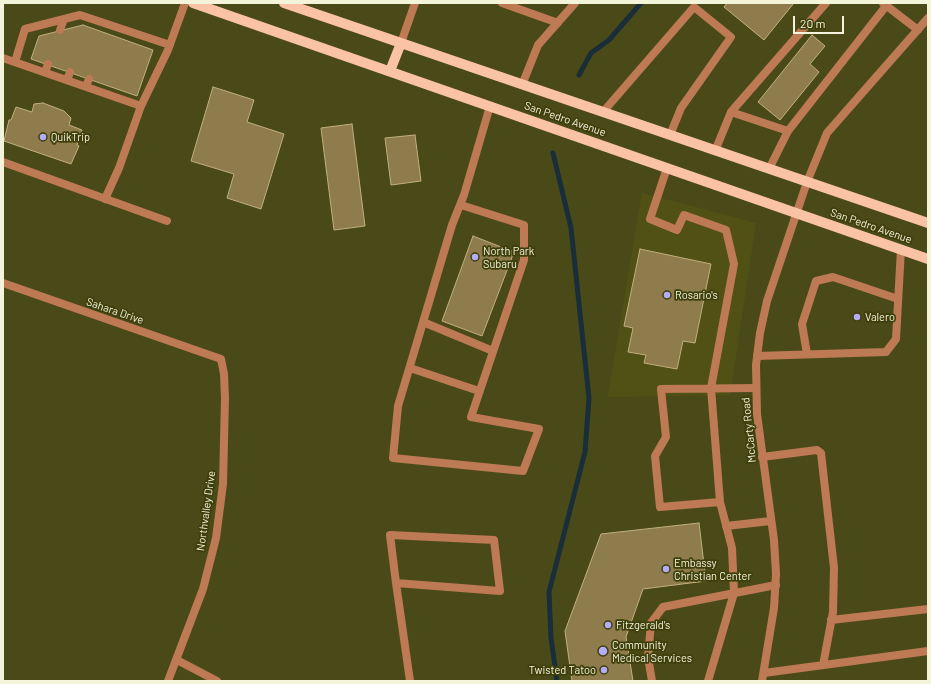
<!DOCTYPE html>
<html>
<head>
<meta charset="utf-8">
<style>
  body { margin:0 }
  #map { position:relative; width:931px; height:684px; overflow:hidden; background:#4a4a19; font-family:Barlow,sans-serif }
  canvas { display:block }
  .frame { position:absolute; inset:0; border:4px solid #f3f4da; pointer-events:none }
  .scale { position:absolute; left:793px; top:16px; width:51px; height:18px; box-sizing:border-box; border:2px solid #f3f4da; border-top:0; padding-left:5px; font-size:12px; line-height:14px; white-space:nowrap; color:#f3f4da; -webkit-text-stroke:3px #3f3f0c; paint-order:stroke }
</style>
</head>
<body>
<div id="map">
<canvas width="931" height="684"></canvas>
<div class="frame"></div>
<div class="scale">20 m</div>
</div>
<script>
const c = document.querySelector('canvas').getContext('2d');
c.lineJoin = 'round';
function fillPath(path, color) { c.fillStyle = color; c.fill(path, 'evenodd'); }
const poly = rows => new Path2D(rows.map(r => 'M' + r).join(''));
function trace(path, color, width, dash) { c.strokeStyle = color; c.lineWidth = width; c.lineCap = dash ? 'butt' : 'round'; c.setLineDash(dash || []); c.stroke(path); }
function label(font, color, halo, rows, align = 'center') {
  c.font = font + ' Barlow,sans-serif'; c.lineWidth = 3.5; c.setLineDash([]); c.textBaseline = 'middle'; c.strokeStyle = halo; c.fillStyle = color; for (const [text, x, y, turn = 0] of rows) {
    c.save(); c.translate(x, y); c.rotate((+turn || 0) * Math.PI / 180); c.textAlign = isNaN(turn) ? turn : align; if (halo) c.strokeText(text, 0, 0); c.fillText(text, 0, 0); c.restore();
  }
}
const built = poly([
  [642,193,756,223,730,395,608,397]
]);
const stream = poly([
  [579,75,591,53,609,40,641,3],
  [553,153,571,228,589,398,585,452,549,592,551,638,557,681]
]);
const building = poly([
  [727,3,794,3,764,40,724,7,727,3],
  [83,25,153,50,137,96,31,59,39,36,83,25],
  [812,35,825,46,810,64,819,72,780,120,758,102,812,35],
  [213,87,254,100,247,122,284,134,261,209,227,198,234,174,191,161,213,87],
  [43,103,64,111,71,118,69,125,82,130,77,145,79,146,71,164,4,141,9,120,11,120,16,107,32,112,34,104,43,103],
  [352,124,365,226,334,230,321,128,352,124],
  [415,135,421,181,391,185,385,138,415,135],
  [473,236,514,252,482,336,442,321,473,236],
  [640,249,711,264,695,343,683,341,677,369,644,363,646,355,628,352,633,328,624,326,640,249],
  [699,523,706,581,643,589,626,637,633,681,572,681,565,631,601,534,699,523]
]);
const service = poly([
  [502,3,558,23],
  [883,3,918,30],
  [60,30,64,19],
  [401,43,415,3],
  [3,58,141,106],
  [15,62,25,29,80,15,170,45],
  [45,72,48,64],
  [67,80,70,72],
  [522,85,538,45,575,3],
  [86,86,89,79],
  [603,112,694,7,731,37,681,108,670,135],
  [731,112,788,131],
  [715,151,731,112,826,3],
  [3,162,167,221],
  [667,168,650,219,677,230,684,215,726,230,734,264,711,388,720,502,732,548,734,593,708,681],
  [769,169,788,131,886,6],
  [807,182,827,133,928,18],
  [105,199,119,168,141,106,168,50,185,3],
  [461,205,524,225,524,260,471,417,539,429,523,471,393,458,398,406,452,225,464,195,490,106],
  [423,322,493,351],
  [807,354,802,324,816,281,833,277,898,299],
  [757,356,886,352,896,339,901,249],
  [410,368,479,391],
  [762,457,817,450,821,453,834,568,833,612,823,665],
  [720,502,660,507,655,456,666,437,661,389,756,388],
  [726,526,771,521],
  [396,583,390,535,494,540,500,591,396,583,410,681],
  [831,620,928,609],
  [764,673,928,651],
  [652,681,648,657,651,623,663,607,776,585]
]);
const minor = poly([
  [3,283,221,359,224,374,225,398,223,484,216,538,203,589,168,681],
  [177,660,217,681]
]);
const tertiary = poly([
  [762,681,774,608,776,574,774,540,757,414,756,365,760,333,767,301,807,182]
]);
const primary = poly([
  [193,3,928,259],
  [284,3,928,223],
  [390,71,401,43]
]);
const markers = [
  [43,137,4,"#b5acf8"],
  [475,257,4,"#b5acf8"],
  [667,295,4,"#b5acf8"],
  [857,317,4,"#b5acf8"],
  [666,569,4,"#b5acf8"],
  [608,625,4,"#b5acf8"],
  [603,651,5,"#b5acf8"],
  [604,670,4,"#b5acf8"]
];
const streetNames = [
  ["San Pedro Avenue",565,119,19],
  ["San Pedro Avenue",871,226,19],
  ["Sahara Drive",115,311,19],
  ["McCarty Road",749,430,-96],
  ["Northvalley Drive",206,511,-82]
];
const poiNames = [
  ["QuikTrip",51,137],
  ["North Park",483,251],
  ["Subaru",483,264],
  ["Rosario's",675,295],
  ["Valero",865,317],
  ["Embassy",674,563],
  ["Christian Center",674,576],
  ["Fitzgerald's",616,625],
  ["Community",612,645],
  ["Medical Services",612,658],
  ["Twisted Tatoo",596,670,"right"]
];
fillPath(built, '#515116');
trace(stream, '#192e38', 5);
fillPath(building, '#8e7c4c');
trace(building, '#c2af7e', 1);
trace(service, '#be7a54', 8);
trace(minor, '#be7a54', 8);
trace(tertiary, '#be7a54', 8);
trace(primary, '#fbc3a5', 10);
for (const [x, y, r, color] of markers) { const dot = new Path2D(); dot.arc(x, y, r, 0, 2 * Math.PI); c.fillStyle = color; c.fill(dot); trace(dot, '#3f3f0c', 1.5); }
label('11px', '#f3f4da', '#3f3f0c', streetNames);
label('11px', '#f3f4da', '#3f3f0c', poiNames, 'left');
</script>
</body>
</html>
